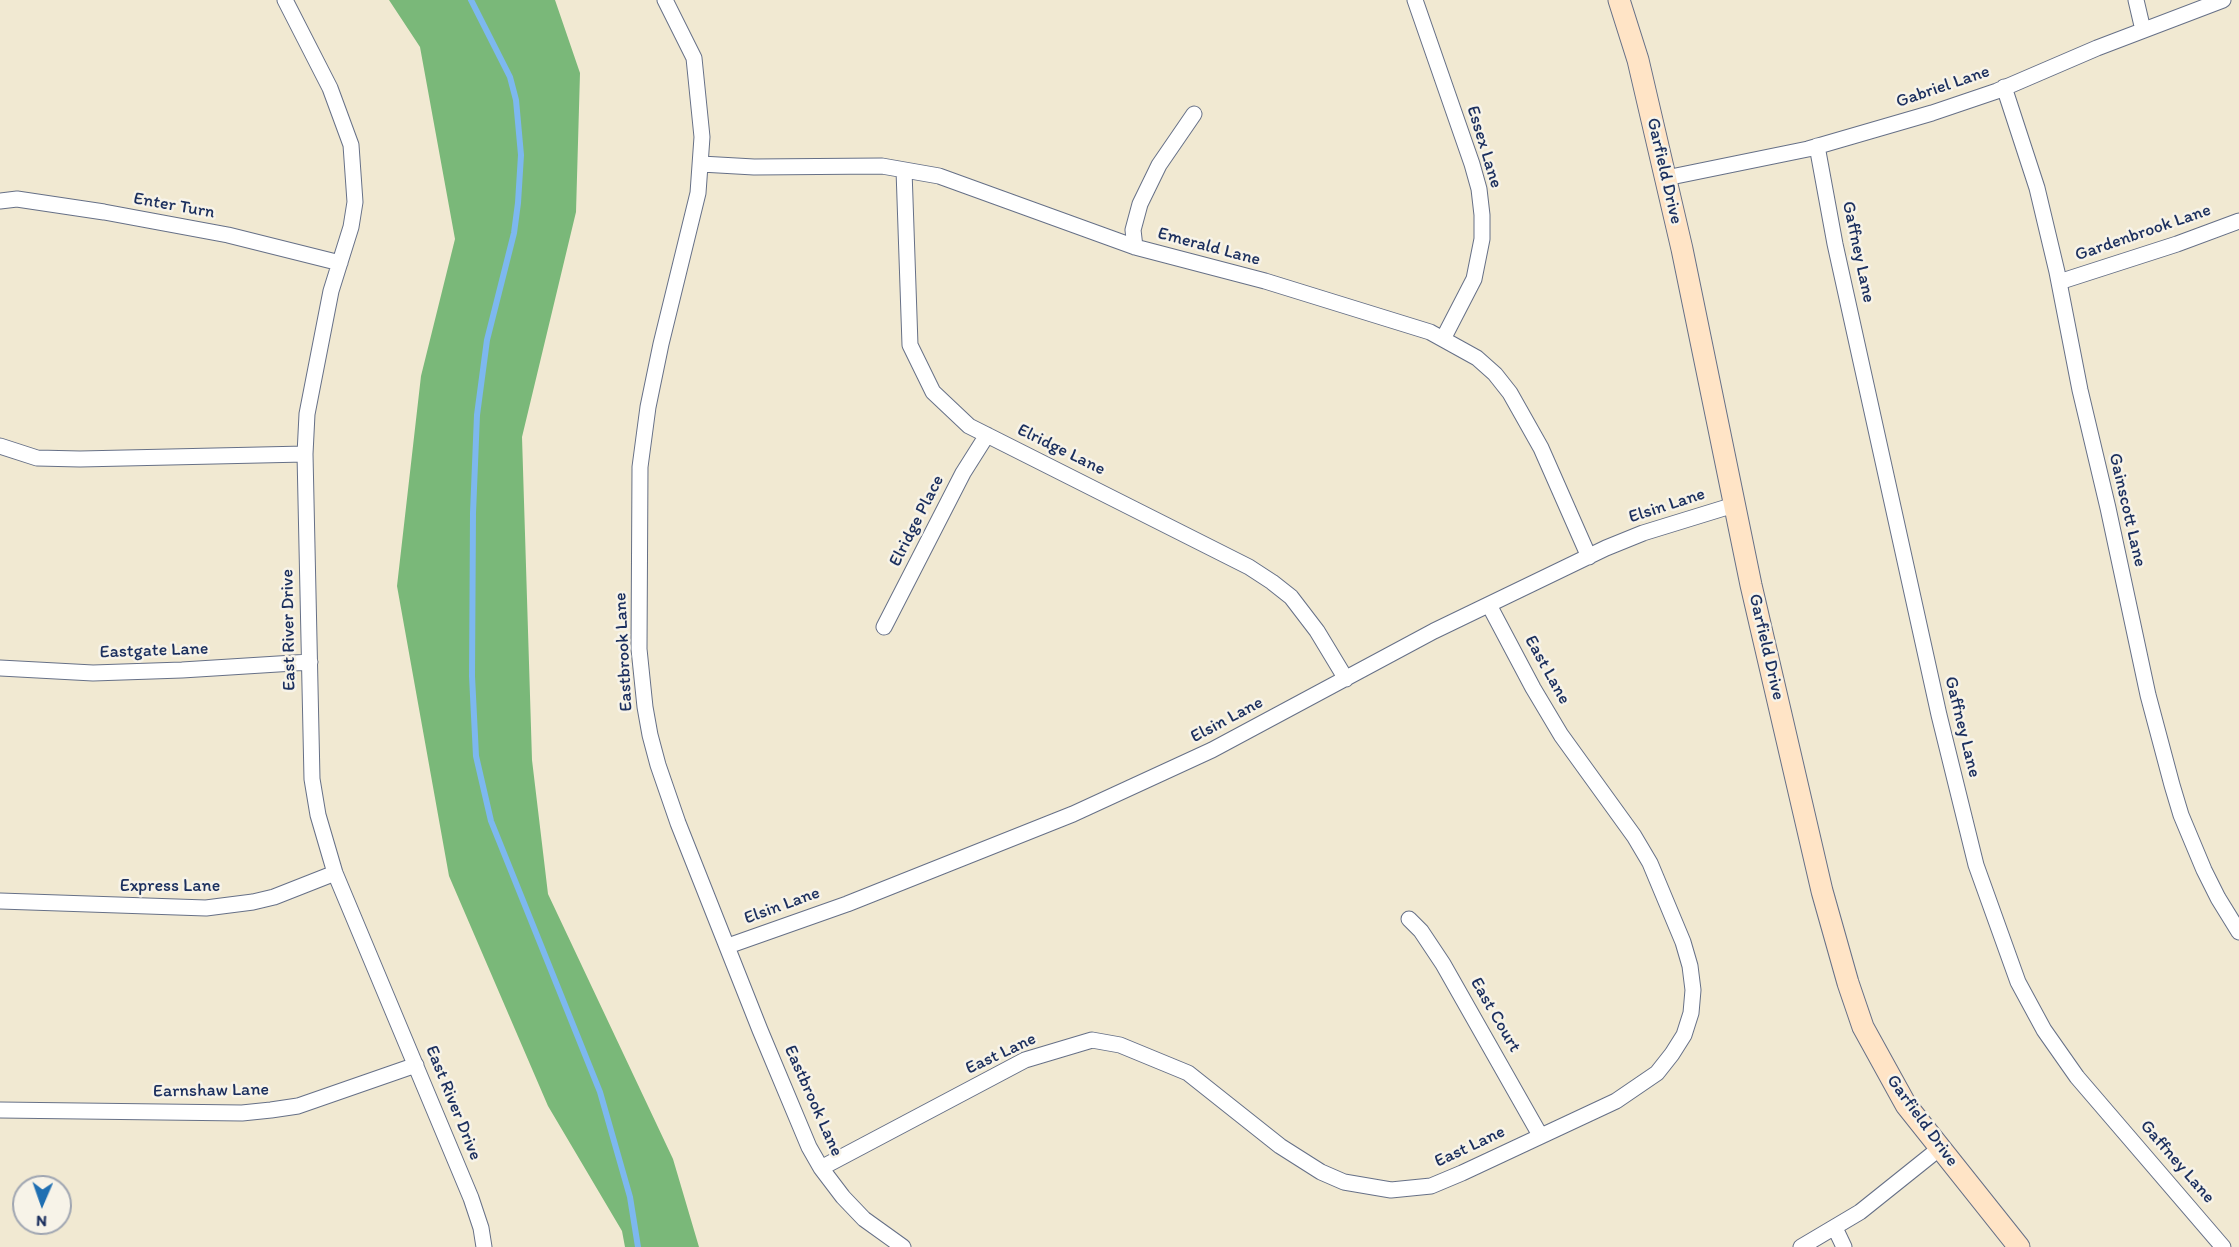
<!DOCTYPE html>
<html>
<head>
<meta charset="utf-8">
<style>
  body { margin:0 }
  #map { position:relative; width:2239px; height:1247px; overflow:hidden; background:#f1e9d2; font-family:Itim,sans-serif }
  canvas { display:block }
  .north { position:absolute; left:12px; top:1175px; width:60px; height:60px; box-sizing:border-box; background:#f7f3e8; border:2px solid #9fa5b1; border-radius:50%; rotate:182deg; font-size:16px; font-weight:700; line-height:24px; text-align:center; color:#1b2f5e }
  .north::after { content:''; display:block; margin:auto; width:21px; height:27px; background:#1f6fb2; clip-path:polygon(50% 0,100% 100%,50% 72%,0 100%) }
</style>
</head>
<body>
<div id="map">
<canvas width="2239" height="1247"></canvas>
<div class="north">N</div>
</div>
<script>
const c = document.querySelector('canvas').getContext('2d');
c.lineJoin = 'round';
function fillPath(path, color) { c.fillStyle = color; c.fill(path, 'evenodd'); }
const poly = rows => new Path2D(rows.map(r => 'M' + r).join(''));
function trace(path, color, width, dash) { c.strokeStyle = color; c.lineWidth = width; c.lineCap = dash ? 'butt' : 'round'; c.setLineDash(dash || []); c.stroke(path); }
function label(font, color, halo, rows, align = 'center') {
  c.font = font + ' Itim,sans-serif'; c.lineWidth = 5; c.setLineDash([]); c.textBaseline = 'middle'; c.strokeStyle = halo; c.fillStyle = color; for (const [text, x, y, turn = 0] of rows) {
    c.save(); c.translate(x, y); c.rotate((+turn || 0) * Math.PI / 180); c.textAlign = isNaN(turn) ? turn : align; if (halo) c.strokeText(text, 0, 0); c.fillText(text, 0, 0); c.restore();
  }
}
const forest = poly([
  [389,0,555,0,580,73,576,212,522,437,532,760,548,894,673,1159,699,1247,625,1247,622,1231,548,1106,449,876,397,586,421,376,455,239,420,47]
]);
const stream = poly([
  [471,0,510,77,516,100,521,155,518,203,514,233,487,340,477,415,473,513,472,676,476,756,491,821,600,1092,630,1197,638,1247]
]);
const street = poly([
  [285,0,330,88,351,145,355,202,351,227,331,291,307,414,305,454,312,779,318,815,335,873,471,1198,481,1228,484,1247],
  [665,0,694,58,702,137,698,193,661,344,648,407,640,467,639,649,645,707,650,735,658,765,678,823,760,1030,809,1147,821,1168,843,1197,864,1219,903,1247],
  [1415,0,1472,164,1479,189,1482,215,1482,239,1474,279,1443,339],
  [2136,0,2143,30],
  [2004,87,2037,188,2057,272,2080,390,2108,508,2148,695,2172,785,2181,815,2204,870,2218,898,2239,932],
  [1817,146,1835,244,1939,715,1976,865,2018,982,2044,1030,2077,1077,2223,1247],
  [701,164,754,167,882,166,939,176,1135,247,1265,281,1430,332,1477,358,1495,374,1510,393,1541,448,1589,557],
  [904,170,910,345,933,392,969,426,1249,567,1272,582,1291,597,1317,631,1346,679],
  [1666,178,1808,149,1932,113,1997,91,2097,48,2223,0],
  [0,201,17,199,104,212,228,235,340,263],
  [1135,247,1133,230,1140,204,1159,165,1194,114],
  [2059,282,2177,244,2239,221],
  [0,446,37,458,80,459,305,454],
  [884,627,963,473,987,435],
  [0,668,93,673,182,670,310,662],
  [0,901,206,908,253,902,274,897,335,873],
  [1409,919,1421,931,1443,964,1540,1135],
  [728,946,847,904,1073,814,1212,750,1434,631,1606,548,1643,533,1734,505],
  [0,1110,242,1113,271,1110,298,1106,416,1065],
  [821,1168,1025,1060,1092,1040,1120,1045,1188,1073,1280,1146,1321,1172,1344,1182,1391,1190,1431,1186,1462,1173,1616,1101,1657,1073,1672,1054,1684,1035,1691,1013,1693,990,1690,966,1683,942,1650,863,1634,836,1561,735,1533,688,1489,605],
  [1835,1228,1844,1247],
  [1801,1247,1860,1212,1940,1148]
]);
const secondary = poly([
  [1619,0,1638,60,1682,249,1751,585,1822,891,1848,983,1863,1027,1906,1105,2019,1247]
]);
const streetNames = [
  ["Gabriel Lane",1943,87,-19],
  ["Essex Lane",1484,147,73],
  ["Garfield Drive",1664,171,77],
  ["Enter Turn",174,206,10],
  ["Gardenbrook Lane",2143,233,-19],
  ["Emerald Lane",1209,247,15],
  ["Gaffney Lane",1858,252,78],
  ["Elridge Lane",1061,450,26],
  ["Elsin Lane",1667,506,-18],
  ["Gainscott Lane",2127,510,77],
  ["Elridge Place",917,521,-63],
  ["East River Drive",289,630,-91],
  ["Garfield Drive",1766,647,77],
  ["Eastgate Lane",154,651,-2],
  ["Eastbrook Lane",624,652,-93],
  ["East Lane",1547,670,61],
  ["Elsin Lane",1227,720,-28],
  ["Gaffney Lane",1962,727,76],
  ["Express Lane",170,886],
  ["Elsin Lane",782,906,-20],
  ["East Court",1495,1015,60],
  ["East Lane",1001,1054,-25],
  ["Earnshaw Lane",211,1091,-1],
  ["Eastbrook Lane",813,1101,66],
  ["East River Drive",453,1103,68],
  ["Garfield Drive",1922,1121,54],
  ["East Lane",1470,1147,-25],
  ["Gaffney Lane",2177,1162,49]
];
fillPath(forest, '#7ab879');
trace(stream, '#7db8ef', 6);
trace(street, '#667087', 17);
trace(secondary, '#667087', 23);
trace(street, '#fff', 15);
trace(secondary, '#ffe4c6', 21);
label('18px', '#1b2f5e', '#f7f3e8', streetNames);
</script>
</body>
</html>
